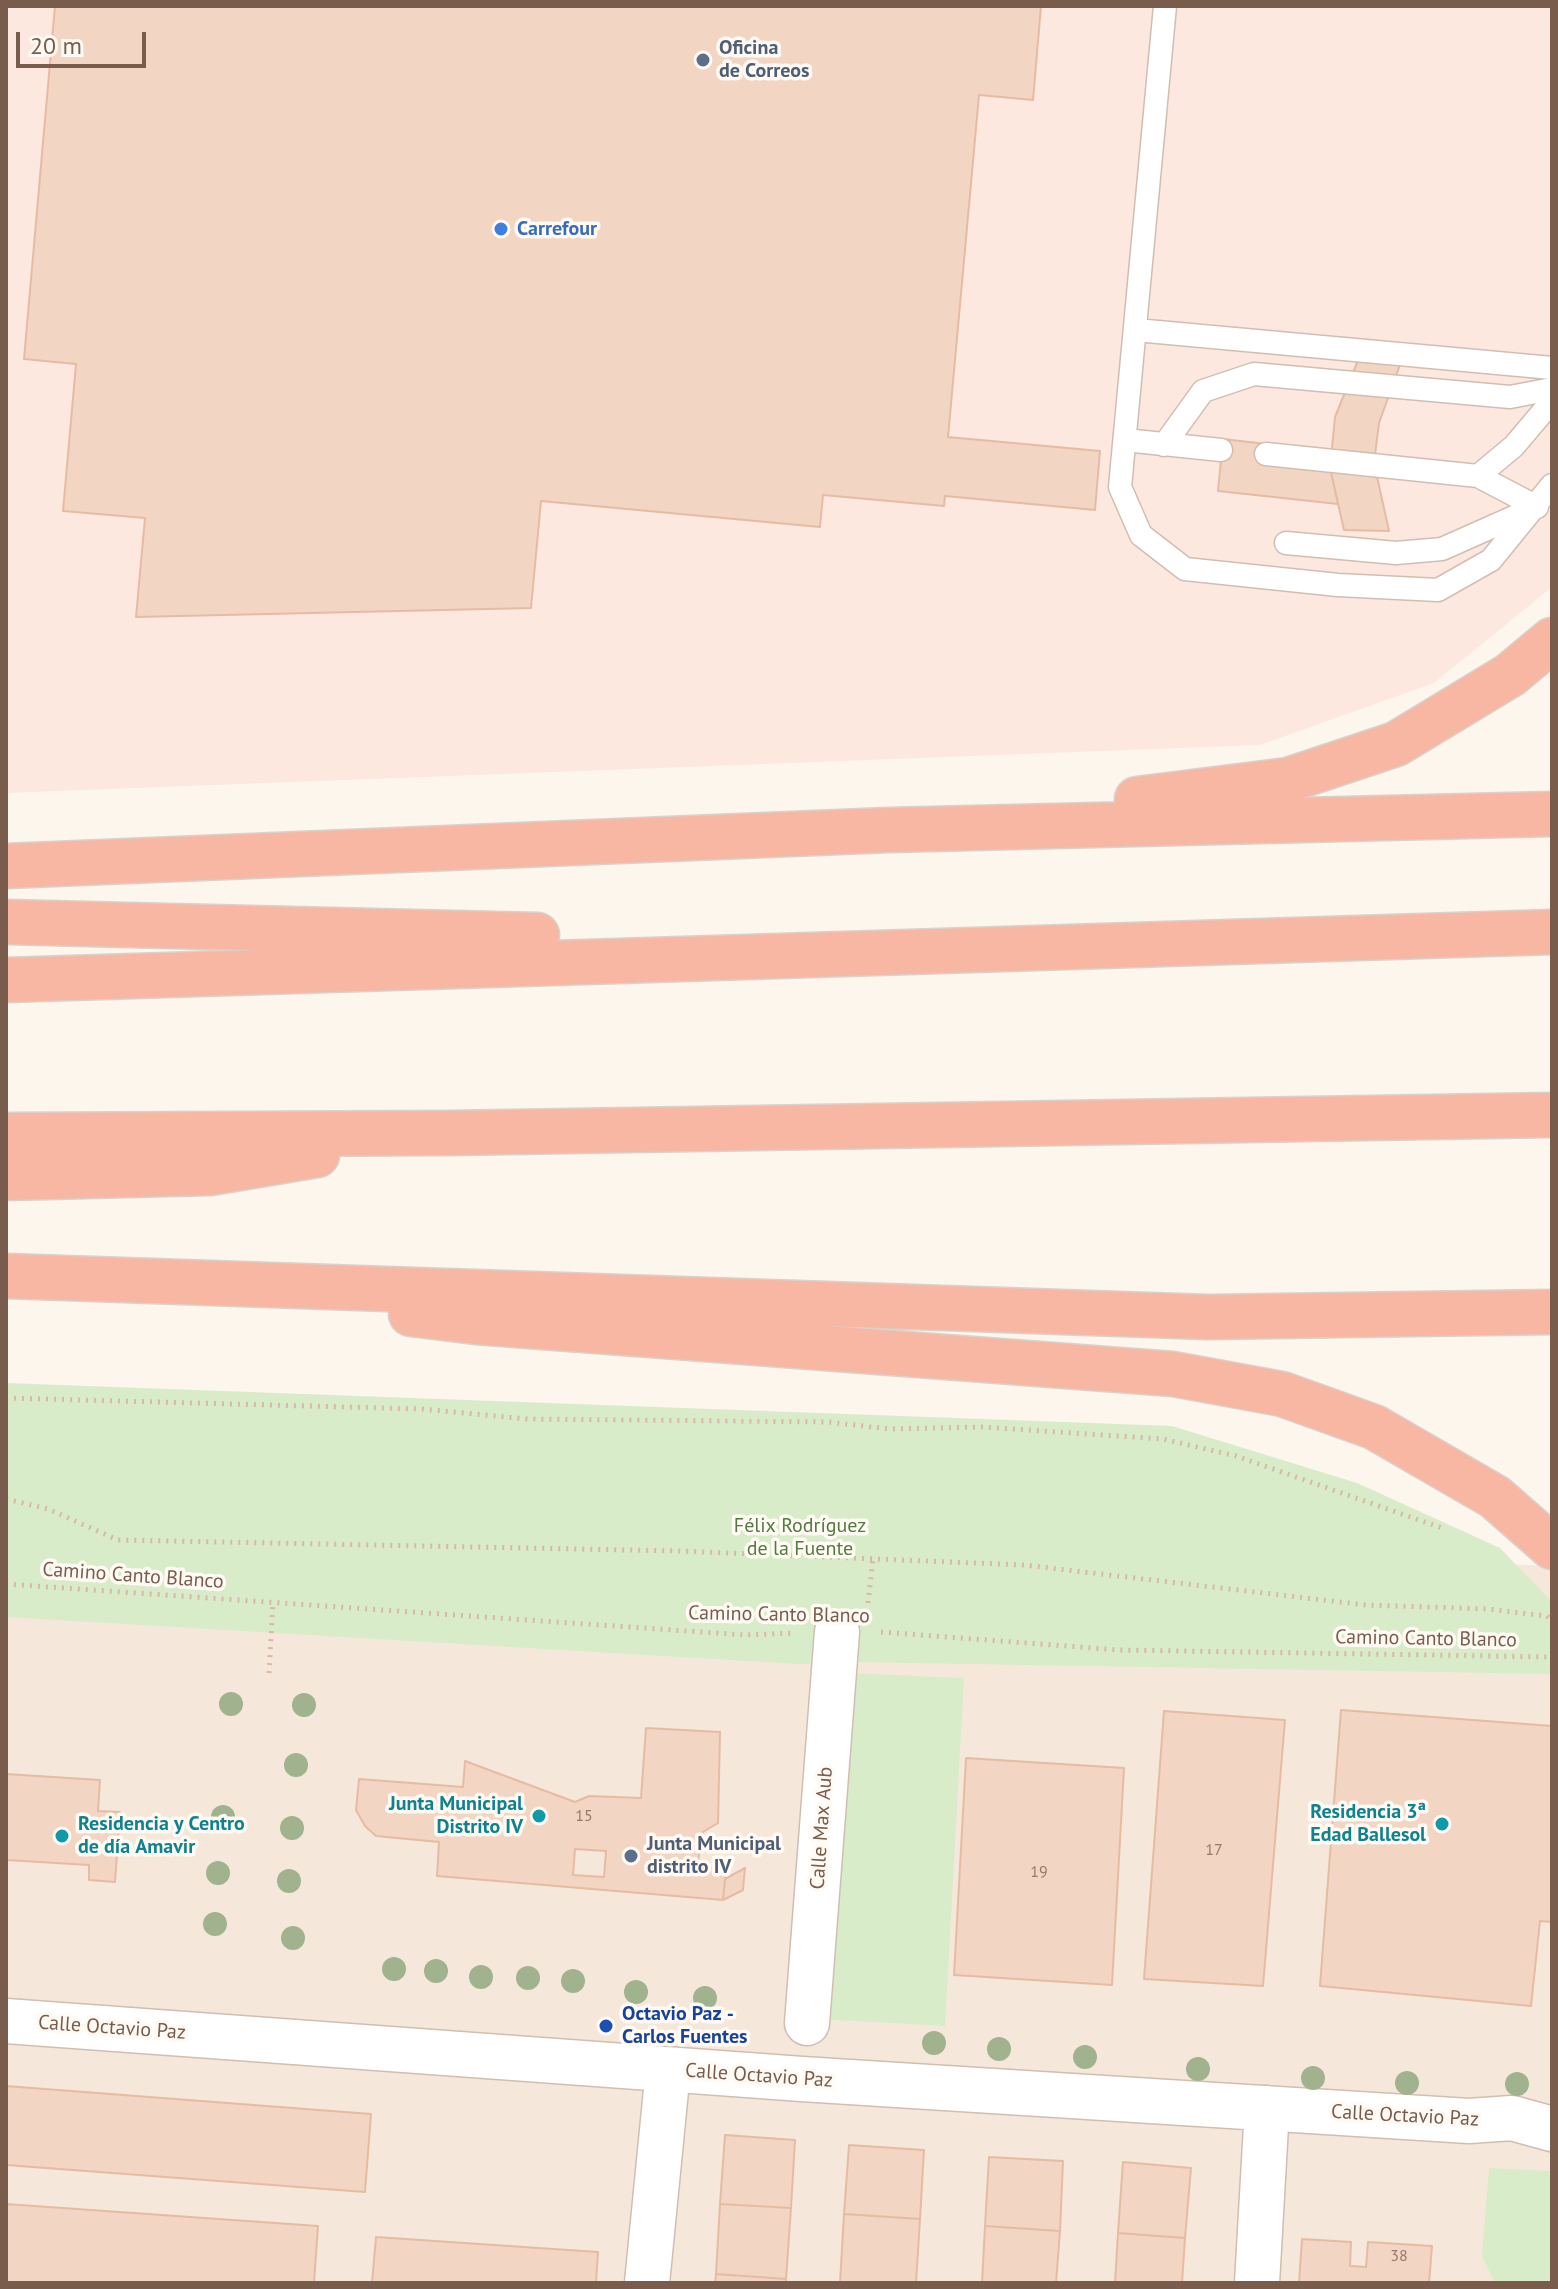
<!DOCTYPE html>
<html>
<head>
<meta charset="utf-8">
<style>
  body { margin:0 }
  #map { position:relative; width:1558px; height:2289px; overflow:hidden; background:#fdf6ec; font-family:"PT Sans",sans-serif }
  canvas { display:block }
  .frame { position:absolute; inset:0; border:8px solid #7a5c4d; pointer-events:none }
  .scale { position:absolute; left:16px; top:32px; width:130px; height:36px; box-sizing:border-box; border:4px solid #7a5c4d; border-top:0; padding-left:10px; font-size:24px; line-height:28px; white-space:nowrap; color:#7a5c4d; -webkit-text-stroke:6px #fffaf3; paint-order:stroke }
</style>
</head>
<body>
<div id="map">
<canvas width="1558" height="2289"></canvas>
<div class="frame"></div>
<div class="scale">20 m</div>
</div>
<script>
const c = document.querySelector('canvas').getContext('2d');
c.lineJoin = 'round';
function fillPath(path, color) { c.fillStyle = color; c.fill(path, 'evenodd'); }
const poly = rows => new Path2D(rows.map(r => 'M' + r).join(''));
function trace(path, color, width, dash) { c.strokeStyle = color; c.lineWidth = width; c.lineCap = dash ? 'butt' : 'round'; c.setLineDash(dash || []); c.stroke(path); }
function label(font, color, halo, rows, align = 'center') {
  c.font = font + ' "PT Sans",sans-serif'; c.lineWidth = 7; c.setLineDash([]); c.textBaseline = 'middle'; c.strokeStyle = halo; c.fillStyle = color; for (const [text, x, y, turn = 0] of rows) {
    c.save(); c.translate(x, y); c.rotate((+turn || 0) * Math.PI / 180); c.textAlign = isNaN(turn) ? turn : align; if (halo) c.strokeText(text, 0, 0); c.fillText(text, 0, 0); c.restore();
  }
}
const residential = poly([
  [6,1384,1434,1561,1552,1566,1552,2283,6,2283]
]);
const commercial = poly([
  [6,6,1552,6,1552,587,1434,683,1260,745,6,793]
]);
const green = poly([
  [6,1383,1172,1426,1357,1483,1500,1548,1552,1602,1552,1674,853,1662,798,1664,6,1617],
  [846,1673,964,1678,945,2026,819,2019],
  [1489,2168,1552,2171,1552,2283,1495,2283,1482,2256]
]);
const building = poly([
  [55,6,1041,6,1033,100,979,95,948,437,1100,451,1095,510,945,496,944,506,823,495,820,527,541,501,531,608,136,617,145,518,63,511,76,364,24,359,55,6],
  [1359,358,1401,362,1379,423,1374,463,1389,531,1344,530,1330,468,1335,417,1359,358],
  [1223,439,1266,444,1330,468,1338,504,1218,491,1223,439],
  [1341,1710,1552,1726,1552,1922,1540,1921,1531,2006,1320,1986,1341,1710],
  [1164,1711,1285,1720,1263,1986,1144,1979,1164,1711],
  [646,1728,720,1732,718,1823,703,1832,697,1866,726,1869,723,1900,437,1876,439,1842,376,1836,365,1826,356,1810,359,1779,463,1787,465,1761,575,1802,589,1796,641,1798,646,1728],
  [575,1849,606,1851,604,1877,573,1875,575,1849],
  [966,1758,1124,1768,1112,1985,954,1975,966,1758],
  [6,1774,100,1780,98,1811,120,1812,115,1882,89,1880,89,1865,6,1860,6,1774],
  [745,1868,743,1890,723,1900,725,1879,745,1868],
  [6,2086,371,2114,365,2192,6,2165,6,2086],
  [725,2135,795,2140,791,2208,720,2204,725,2135],
  [849,2145,924,2150,920,2219,844,2214,849,2145],
  [989,2157,1063,2161,1060,2231,985,2226,989,2157],
  [1123,2162,1191,2168,1185,2238,1118,2233,1123,2162],
  [6,2204,318,2226,314,2283,6,2283,6,2204],
  [720,2204,791,2208,786,2279,716,2274,720,2204],
  [844,2214,920,2219,916,2283,840,2283,844,2214],
  [985,2226,1060,2231,1056,2283,982,2283,985,2226],
  [1118,2233,1185,2238,1182,2283,1115,2283,1118,2233],
  [376,2237,598,2252,596,2283,372,2283,376,2237],
  [1302,2239,1351,2242,1350,2266,1366,2267,1368,2242,1432,2246,1429,2283,1299,2283,1302,2239],
  [716,2274,786,2279,786,2283,715,2283,716,2274]
]);
const path = poly([
  [6,1398,421,1409,528,1419,829,1422,889,1429,982,1427,1163,1439,1236,1456,1442,1528],
  [6,1499,48,1509,118,1540,679,1551,1024,1565,1366,1605,1488,1609,1547,1616,1552,1621],
  [6,1584,745,1635,795,1633],
  [868,1603,873,1559],
  [881,1632,1119,1650,1552,1657],
  [269,1673,273,1602]
]);
const lane = poly([
  [1165,6,1120,487,1141,535,1185,569,1338,585,1438,590,1491,560,1552,485],
  [1136,330,1552,368],
  [1125,440,1221,450],
  [1164,445,1203,391,1254,374,1510,397,1552,389],
  [1266,454,1478,476,1537,507],
  [1478,476,1514,446,1552,401],
  [1286,543,1396,553,1442,549,1532,509]
]);
const street = poly([
  [6,2021,802,2079,1469,2121,1512,2118,1552,2129],
  [807,2023,837,1632],
  [647,2283,668,2070],
  [1257,2283,1267,2108]
]);
const highway = poly([
  [1137,799,1288,780,1396,744,1510,675,1552,640],
  [6,866,889,830,1552,814],
  [6,922,537,935],
  [6,980,1552,932],
  [6,1135,449,1133,1552,1115],
  [6,1178,210,1173,317,1155],
  [6,1276,1208,1317,1552,1312],
  [411,1314,476,1322,1173,1374,1282,1394,1374,1427,1495,1497,1552,1547]
]);
const trees = [
  [231,1704],
  [304,1705],
  [296,1765],
  [223,1817],
  [292,1828],
  [218,1873],
  [289,1881],
  [215,1924],
  [293,1938],
  [394,1969],
  [436,1971],
  [481,1977],
  [528,1978],
  [573,1981],
  [636,1992],
  [705,1998],
  [934,2043],
  [999,2049],
  [1085,2057],
  [1198,2069],
  [1313,2078],
  [1407,2083],
  [1517,2084]
];
const markers = [
  [703,60,8,"#5c6f8a"],
  [501,229,8,"#3f7fe0"],
  [539,1816,8,"#0f9aa8"],
  [1442,1824,8,"#0f9aa8"],
  [62,1836,8,"#0f9aa8"],
  [631,1856,8,"#5c6f8a"],
  [606,2026,8,"#1a4fb4"]
];
const numberNames = [
  ["15",584,1816],
  ["17",1214,1850],
  ["19",1039,1872],
  ["38",1399,2256]
];
const serviceNames = [
  ["Oficina",719,48],
  ["de Correos",719,71],
  ["Junta Municipal",647,1844],
  ["distrito IV",647,1867]
];
const shopNames = [
  ["Carrefour",517,229]
];
const parkNames = [
  ["Félix Rodríguez",800,1526],
  ["de la Fuente",800,1549]
];
const streetNames = [
  ["Camino Canto Blanco",133,1576,4],
  ["Camino Canto Blanco",779,1615,1],
  ["Camino Canto Blanco",1426,1639,1],
  ["Calle Max Aub",822,1828,-86],
  ["Calle Octavio Paz",112,2028,4],
  ["Calle Octavio Paz",759,2076,4],
  ["Calle Octavio Paz",1405,2116,3]
];
const cultureNames = [
  ["Junta Municipal",523,1804],
  ["Distrito IV",523,1827],
  ["Residencia 3ª",1426,1812],
  ["Edad Ballesol",1426,1835],
  ["Residencia y Centro",78,1824,"left"],
  ["de día Amavir",78,1847,"left"]
];
const transitNames = [
  ["Octavio Paz -",622,2014],
  ["Carlos Fuentes",622,2037]
];
fillPath(residential, '#f5e8da');
fillPath(commercial, '#fde8e0');
fillPath(green, '#d8ecc9');
fillPath(building, '#f3d5c3');
trace(building, '#e6bba3', 2);
trace(lane, '#d1beb0', 25);
trace(street, '#d1beb0', 47);
trace(highway, '#dad1cd', 47);
trace(path, '#d9b8a5', 5, [2, 6]);
trace(lane, '#fff', 22);
trace(street, '#fff', 44);
trace(highway, '#f7b7a3', 44);
c.fillStyle = '#a0b28e';
for (const [x, y] of trees) { c.beginPath(); c.arc(x, y, 12, 0, 2 * Math.PI); c.fill(); }
for (const [x, y, r, color] of markers) { const dot = new Path2D(); dot.arc(x, y, r, 0, 2 * Math.PI); c.fillStyle = color; c.fill(dot); trace(dot, '#fffaf3', 3); }
label('16px', '#987a6a', null, numberNames);
label('bold 20px', '#4e5e75', '#fffaf3', serviceNames, 'left');
label('bold 20px', '#366cbe', '#fffaf3', shopNames, 'left');
label('20px', '#537a41', '#fffaf3', parkNames);
label('20px', '#7a5c4d', '#fffaf3', streetNames);
label('bold 20px', '#0d838f', '#fffaf3', cultureNames, 'right');
label('bold 20px', '#164399', '#fffaf3', transitNames, 'left');
</script>
</body>
</html>
